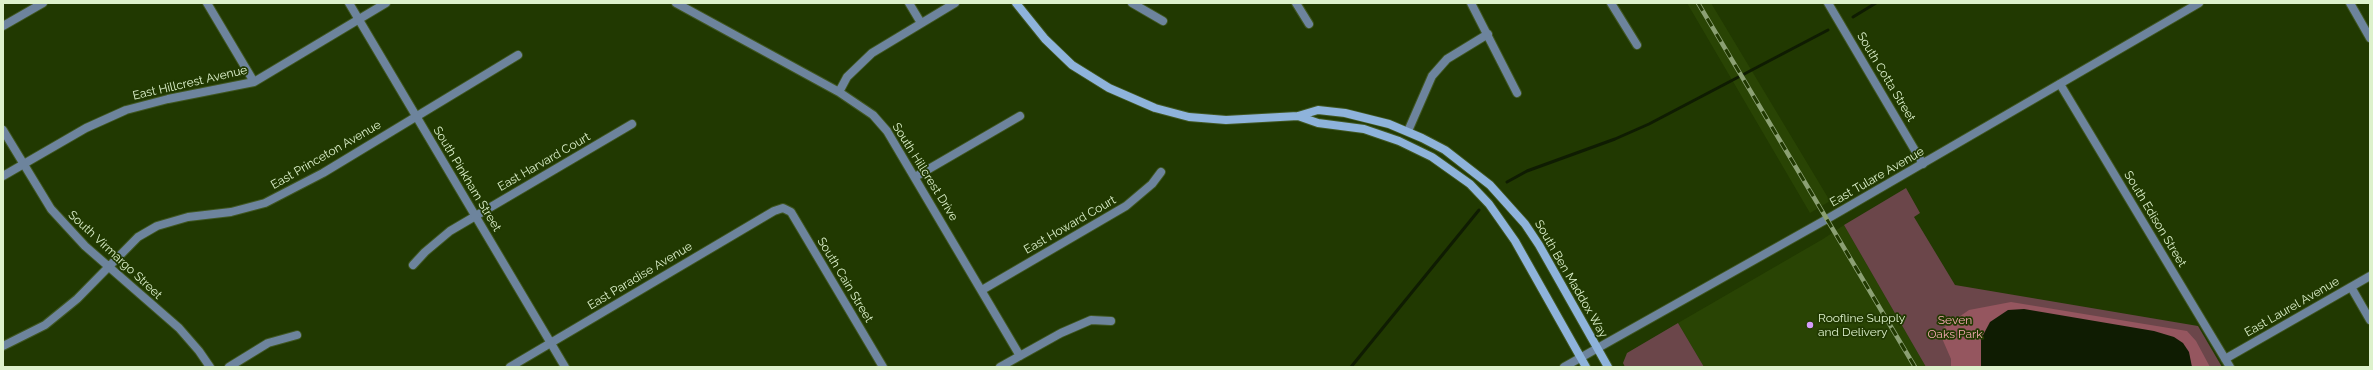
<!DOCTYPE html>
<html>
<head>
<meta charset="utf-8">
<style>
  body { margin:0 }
  #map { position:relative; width:2373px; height:370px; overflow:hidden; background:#213901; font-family:Raleway,sans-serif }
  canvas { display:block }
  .frame { position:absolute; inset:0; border:4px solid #ddf1cc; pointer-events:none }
</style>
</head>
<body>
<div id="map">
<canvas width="2373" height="370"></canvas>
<div class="frame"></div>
</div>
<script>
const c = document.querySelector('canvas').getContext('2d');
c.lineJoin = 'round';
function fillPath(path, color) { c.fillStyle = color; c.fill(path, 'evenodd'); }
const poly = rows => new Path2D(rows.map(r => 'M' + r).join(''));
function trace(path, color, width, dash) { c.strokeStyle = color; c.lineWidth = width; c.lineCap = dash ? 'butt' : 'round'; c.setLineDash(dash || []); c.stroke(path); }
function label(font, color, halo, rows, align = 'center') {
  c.font = font + ' Raleway,sans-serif'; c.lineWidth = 3.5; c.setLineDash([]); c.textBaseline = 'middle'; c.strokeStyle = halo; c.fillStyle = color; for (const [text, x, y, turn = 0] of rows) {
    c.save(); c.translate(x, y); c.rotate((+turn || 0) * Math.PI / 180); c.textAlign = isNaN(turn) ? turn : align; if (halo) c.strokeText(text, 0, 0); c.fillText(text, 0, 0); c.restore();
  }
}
const built = poly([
  [1687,3,1711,3,1830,201,1810,213],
  [1844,225,1926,367,1704,367,1678,323,1823,239]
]);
const green = poly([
  [1906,188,1920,213,1914,217,1955,285,2198,326,2222,367,1926,367,1844,225],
  [1678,323,1704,367,1625,367,1623,363,1627,353]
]);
const forest = poly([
  [2011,302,2187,331,2196,341,2210,367,1951,367,1951,359,1941,336,1943,328,1969,310]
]);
const water = poly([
  [2024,309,2154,331,2174,337,2183,343,2189,352,2192,367,1981,367,1981,339,1990,322,2008,310]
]);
const stream = poly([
  [1853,17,1876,3],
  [1507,182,1527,171,1615,139,1649,124,1828,30],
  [1351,367,1479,210]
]);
const minor = poly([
  [207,3,254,82],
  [676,3,839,92,873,115,887,131,1020,356],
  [909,3,921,23],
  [1132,3,1163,21],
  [1296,3,1309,24],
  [1471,3,1517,93],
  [1611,3,1637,45],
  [1828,3,1923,164],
  [2350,3,2370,38],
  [3,26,43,3],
  [2060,84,2230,367],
  [839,92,847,77,872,53,955,3],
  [3,130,51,209,85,246,179,328,199,351,210,367],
  [1408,131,1432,76,1447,59,1488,34],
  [3,176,86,128,126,110,168,99,254,82,386,3],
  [915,177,1020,116],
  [413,265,425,252,450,231,632,124],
  [2351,287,2370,320],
  [982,290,1126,206,1152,184,1161,172],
  [3,346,45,325,77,299,138,237,157,226,188,217,231,212,265,203,323,173,518,55],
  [2225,359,2370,276],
  [229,367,268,343,297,335],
  [510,367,774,211,783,208,791,212,883,367],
  [1000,367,1061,333,1091,320,1111,321]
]);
const tertiary = poly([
  [349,3,565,367],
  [1564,367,1827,219,2199,3]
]);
const secondary = poly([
  [1016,3,1045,39,1072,65,1109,88,1155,108,1189,117,1226,120,1298,116,1318,110,1345,113,1389,124,1422,138,1445,150,1490,185,1525,224,1539,245,1608,367],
  [1298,116,1318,123,1364,129,1399,141,1432,157,1470,184,1489,204,1515,241,1586,367]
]);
const rail = poly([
  [1698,3,1915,367]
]);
const markers = [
  [1810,325,4,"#d59cfb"]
];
const streetNames = [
  ["South Cotta Street",1886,77,59],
  ["East Hillcrest Avenue",190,83,-13],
  ["East Princeton Avenue",326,155,-30],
  ["East Harvard Court",544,162,-30],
  ["South Hillcrest Drive",925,172,58],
  ["East Tulare Avenue",1877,177,-30],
  ["South Pinkham Street",467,179,59],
  ["South Edison Street",2155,219,59],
  ["East Howard Court",1070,225,-30],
  ["South Virmargo Street",115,255,43],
  ["East Paradise Avenue",640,276,-31],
  ["South Ben Maddox Way",1571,279,60],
  ["South Cain Street",845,280,59],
  ["East Laurel Avenue",2292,307,-30]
];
const poiNames = [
  ["Roofline Supply",1818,318],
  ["and Delivery",1818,332]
];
const parkNames = [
  ["Seven",1955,320],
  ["Oaks Park",1955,334]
];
fillPath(built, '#294404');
fillPath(green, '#6b464a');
fillPath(forest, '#95565f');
fillPath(water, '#0f1c02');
trace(stream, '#0f1c02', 3);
trace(minor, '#3f5621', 10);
trace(tertiary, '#3f5621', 10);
trace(secondary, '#3f5621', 10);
trace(minor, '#6d849d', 8);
trace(tertiary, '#6d849d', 8);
trace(secondary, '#8eb3db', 8);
trace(rail, '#8ba073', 4.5);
trace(rail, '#213901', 3, [9]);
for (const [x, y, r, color] of markers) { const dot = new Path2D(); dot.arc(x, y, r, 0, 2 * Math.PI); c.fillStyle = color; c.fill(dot); trace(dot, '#213901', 1.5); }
label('12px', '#ddf1cc', '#213901', streetNames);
label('12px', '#ddf1cc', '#213901', poiNames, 'left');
label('12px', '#f7aab3', '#213901', parkNames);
</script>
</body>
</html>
